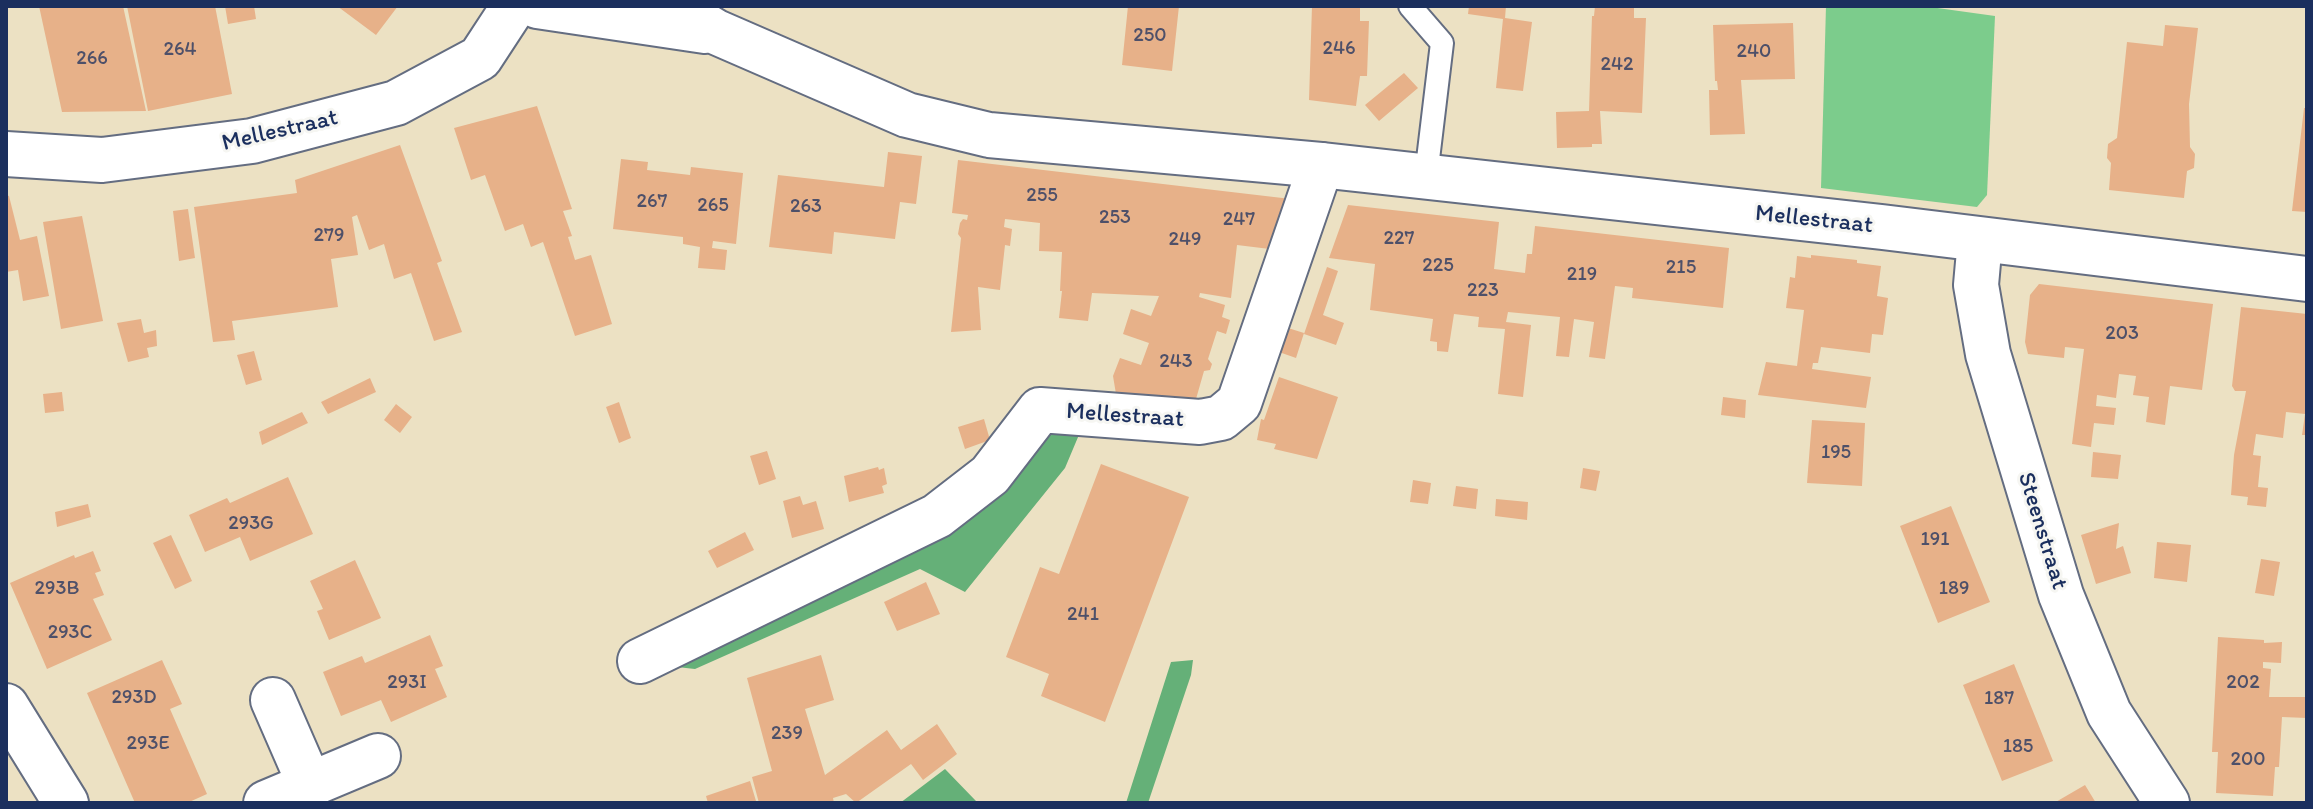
<!DOCTYPE html>
<html>
<head>
<meta charset="utf-8">
<style>
  body { margin:0 }
  #map { position:relative; width:2313px; height:809px; overflow:hidden; background:#ece1c3; font-family:Itim,sans-serif }
  canvas { display:block }
  .frame { position:absolute; inset:0; border:8px solid #1b2f5e; pointer-events:none }
</style>
</head>
<body>
<div id="map">
<canvas width="2313" height="809"></canvas>
<div class="frame"></div>
</div>
<script>
const c = document.querySelector('canvas').getContext('2d');
c.lineJoin = 'round';
function fillPath(path, color) { c.fillStyle = color; c.fill(path, 'evenodd'); }
const poly = rows => new Path2D(rows.map(r => 'M' + r).join(''));
function trace(path, color, width, dash) { c.strokeStyle = color; c.lineWidth = width; c.lineCap = dash ? 'butt' : 'round'; c.setLineDash(dash || []); c.stroke(path); }
function label(font, color, halo, rows, align = 'center') {
  c.font = font + ' Itim,sans-serif'; c.lineWidth = 6; c.setLineDash([]); c.textBaseline = 'middle'; c.strokeStyle = halo; c.fillStyle = color; for (const [text, x, y, turn = 0] of rows) {
    c.save(); c.translate(x, y); c.rotate((+turn || 0) * Math.PI / 180); c.textAlign = isNaN(turn) ? turn : align; if (halo) c.strokeText(text, 0, 0); c.fillText(text, 0, 0); c.restore();
  }
}
const green = poly([
  [1826,6,1923,6,1995,16,1987,195,1977,207,1821,188]
]);
const forest = poly([
  [1053,421,1081,430,1065,468,965,592,920,569,695,669,677,667],
  [1193,660,1191,675,1148,803,1126,803,1171,662],
  [945,769,976,801,975,803,900,803]
]);
const building = poly([
  [39,6,123,6,146,111,62,112],
  [127,6,215,6,232,94,148,111],
  [225,6,254,6,256,19,228,24],
  [337,6,398,6,376,35],
  [1128,6,1179,6,1172,71,1122,65],
  [1312,6,1360,6,1360,21,1369,21,1367,76,1360,76,1356,106,1309,100],
  [1469,6,1506,6,1505,18,1532,22,1523,91,1496,88,1503,19,1468,14],
  [1595,6,1634,6,1634,18,1646,18,1642,113,1600,111,1602,144,1592,144,1592,147,1557,148,1556,112,1589,111,1592,16,1594,16],
  [1793,23,1795,79,1741,80,1745,134,1710,135,1709,90,1718,90,1717,81,1715,81,1713,25],
  [2165,25,2198,28,2189,104,2190,147,2195,154,2194,168,2187,171,2184,198,2109,190,2111,163,2107,158,2108,144,2117,138,2127,42,2163,46],
  [1404,73,1418,88,1379,121,1365,105],
  [537,106,572,209,563,211,572,236,568,237,575,260,591,255,612,324,575,336,543,242,531,247,523,224,505,231,485,175,471,180,454,128],
  [2304,108,2307,108,2307,212,2292,211],
  [400,145,442,261,437,263,462,332,434,341,411,273,394,279,384,244,369,250,357,215,352,217,358,255,331,259,338,307,232,321,235,340,213,342,194,207,297,193,295,180],
  [888,152,922,156,916,204,900,202,895,239,834,232,832,254,769,247,778,175,884,187],
  [621,159,648,162,647,170,690,175,691,167,743,173,736,244,713,241,712,248,727,250,725,270,698,268,700,247,683,244,683,237,613,229],
  [958,160,1291,199,1278,250,1237,245,1231,298,1200,293,1199,297,1225,305,1222,317,1230,320,1226,334,1217,331,1208,359,1212,364,1210,370,1204,371,1194,406,1116,394,1113,376,1120,358,1141,365,1149,343,1123,334,1131,309,1151,316,1159,296,1092,293,1088,321,1059,318,1062,291,1060,291,1062,252,1039,251,1040,223,1005,219,1004,227,1012,229,1010,246,1005,245,1000,290,978,287,981,330,951,332,961,238,958,234,960,223,963,219,967,220,968,215,952,213],
  [6,195,9,196,20,240,37,236,49,296,23,301,18,270,6,272],
  [1348,205,1499,222,1494,269,1525,273,1527,254,1532,254,1535,226,1729,248,1723,308,1632,298,1633,288,1615,286,1605,359,1589,357,1594,322,1574,319,1569,357,1556,356,1560,317,1508,312,1506,322,1531,325,1523,397,1498,394,1505,329,1478,327,1479,317,1454,314,1448,352,1437,351,1437,342,1430,341,1433,319,1370,310,1375,264,1329,258],
  [188,209,195,258,179,261,173,211],
  [82,216,103,321,61,329,43,222],
  [1811,255,1857,260,1857,263,1881,266,1877,296,1888,298,1883,335,1872,334,1870,353,1821,347,1818,363,1813,363,1812,369,1871,377,1866,408,1758,395,1766,362,1797,366,1804,310,1786,308,1790,277,1795,278,1797,256,1811,258],
  [1327,267,1338,271,1323,315,1344,323,1336,345,1304,334],
  [2039,284,2213,304,2202,390,2170,386,2165,425,2146,422,2149,397,2133,395,2136,376,2119,374,2116,398,2097,395,2096,406,2116,408,2114,425,2094,423,2091,447,2072,444,2084,349,2065,347,2064,358,2028,354,2025,342,2030,295],
  [2241,307,2307,314,2307,435,2302,435,2305,414,2286,412,2283,438,2256,434,2253,455,2261,456,2258,487,2268,488,2266,507,2247,505,2248,497,2231,495,2234,455,2246,391,2235,391,2232,386],
  [141,319,144,333,156,330,157,346,147,348,149,357,128,362,117,323],
  [1288,328,1304,333,1296,358,1279,352],
  [254,351,262,380,246,385,237,355],
  [1279,377,1338,397,1317,459,1274,449,1276,444,1257,440,1261,419,1264,420],
  [370,378,376,392,328,414,321,402],
  [62,392,64,411,45,413,43,394],
  [1723,397,1746,400,1745,418,1721,415],
  [619,402,631,438,619,443,606,407],
  [396,404,412,417,400,433,384,420],
  [302,412,308,423,262,445,259,432],
  [984,419,990,440,965,449,958,427],
  [1812,420,1865,423,1862,486,1807,483],
  [767,451,776,479,759,485,750,456],
  [2093,452,2121,455,2118,479,2091,477],
  [1101,464,1189,497,1105,722,1041,696,1049,674,1006,657,1040,567,1059,574],
  [878,467,879,470,884,468,887,484,882,486,884,493,849,502,844,476],
  [1583,468,1600,471,1596,491,1580,488],
  [288,477,313,534,250,561,240,537,205,552,189,515,227,498,230,503],
  [1413,480,1431,483,1428,504,1410,502],
  [1456,486,1478,489,1476,509,1453,506],
  [800,496,803,505,816,501,824,529,792,538,783,501],
  [1496,499,1528,502,1527,520,1495,516],
  [88,504,91,517,57,527,55,512],
  [1951,506,1990,602,1938,623,1900,526],
  [2119,523,2116,549,2123,546,2131,573,2096,584,2081,535],
  [745,532,754,550,717,568,708,551],
  [171,535,192,581,175,589,153,543],
  [2157,542,2191,545,2187,582,2154,578],
  [93,551,101,571,95,573,104,595,93,599,112,640,47,669,10,583,74,555,75,558],
  [2261,559,2280,562,2274,596,2255,593],
  [355,560,381,618,329,640,317,611,323,609,310,581],
  [926,582,940,614,897,631,884,602],
  [430,635,443,666,435,669,447,697,391,722,381,700,341,716,323,672,362,656,365,663],
  [2218,637,2264,640,2264,643,2282,642,2281,663,2263,662,2263,668,2271,669,2269,697,2307,697,2307,718,2282,717,2279,767,2275,767,2273,796,2216,793,2218,752,2212,752],
  [821,655,834,700,805,709,825,775,887,730,901,750,937,724,957,754,923,780,911,764,856,803,846,794,833,798,834,803,759,803,752,777,772,771,747,678],
  [162,660,182,704,170,709,207,794,187,803,135,803,87,693],
  [2014,664,2053,761,2002,781,1963,685],
  [750,781,756,801,708,803,706,796],
  [2085,785,2096,803,2054,803]
]);
const lane = poly([
  [1410,6,1442,43,1426,176]
]);
const street = poly([
  [6,154,102,160,252,141,396,103,480,58,514,6],
  [1980,240,1976,285,1988,354,2061,595,2109,713,2167,803],
  [640,661,937,516,990,475,1040,410,1200,422,1221,418,1239,403,1321,165],
  [273,700,310,785],
  [6,706,66,803],
  [266,803,378,756]
]);
const secondary = poly([
  [537,6,705,31],
  [673,6,716,32,907,115,989,135,1321,165,1882,227,2307,279]
]);
const numberNames = [
  ["250",1150,36],
  ["246",1339,49],
  ["264",180,50],
  ["240",1754,52],
  ["266",92,59],
  ["242",1617,65],
  ["255",1042,196],
  ["267",652,202],
  ["265",713,206],
  ["263",806,207],
  ["253",1115,218],
  ["247",1239,220],
  ["279",329,236],
  ["227",1399,239],
  ["249",1185,240],
  ["225",1438,266],
  ["215",1681,268],
  ["219",1582,275],
  ["223",1483,291],
  ["203",2122,334],
  ["243",1176,362],
  ["195",1836,453],
  ["293G",251,524],
  ["191",1935,540],
  ["293B",57,589],
  ["189",1954,589],
  ["241",1083,615],
  ["293C",70,633],
  ["293I",407,683],
  ["202",2243,683],
  ["293D",134,698],
  ["187",1999,699],
  ["239",787,734],
  ["293E",148,744],
  ["185",2018,747],
  ["200",2248,760]
];
const streetNames = [
  ["Mellestraat",280,131,-13],
  ["Mellestraat",1814,220,6],
  ["Mellestraat",1125,416,4],
  ["Steenstraat",2042,531,73]
];
fillPath(green, '#7ccc8c');
fillPath(forest, '#65b078');
fillPath(building, '#e7b189');
trace(lane, '#646d81', 26);
trace(street, '#646d81', 48);
trace(secondary, '#646d81', 48);
trace(lane, '#fff', 22);
trace(street, '#fff', 44);
trace(secondary, '#fff', 44);
label('20px', '#4e5069', null, numberNames);
label('24px', '#1b2f5e', '#f6f6f2', streetNames);
</script>
</body>
</html>
